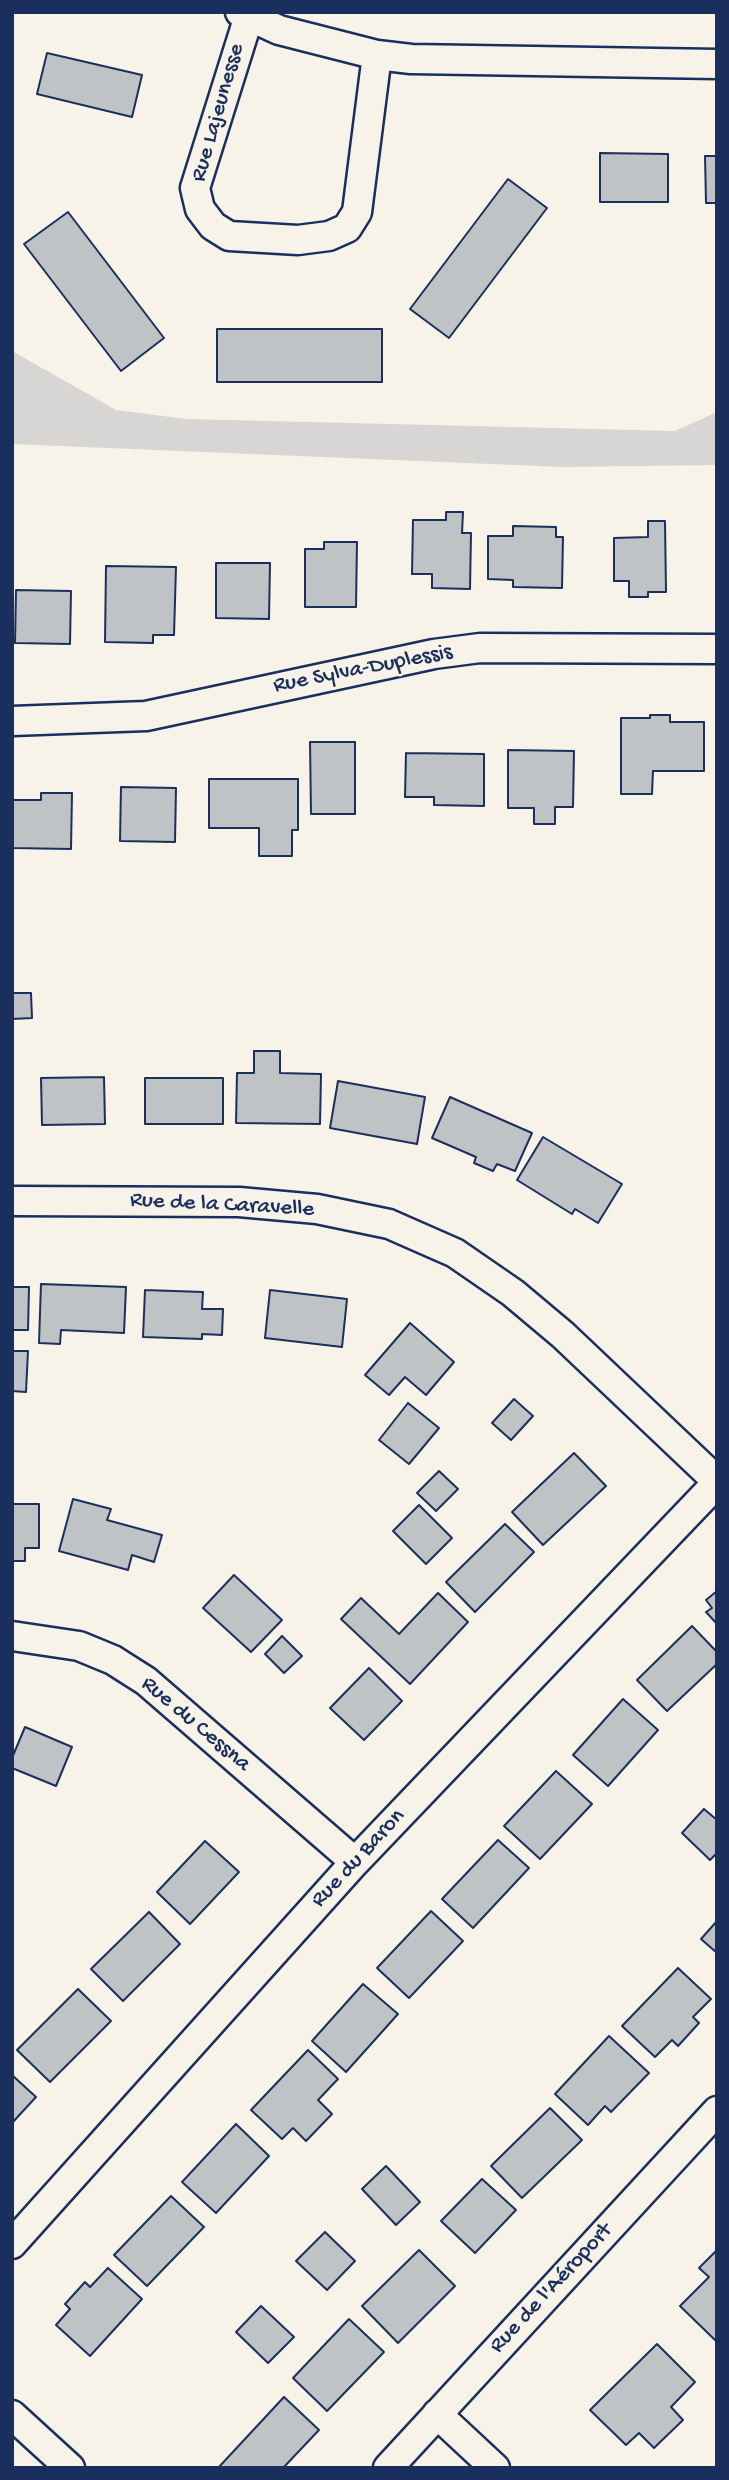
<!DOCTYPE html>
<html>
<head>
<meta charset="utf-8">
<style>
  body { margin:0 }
  #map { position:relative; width:729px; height:2480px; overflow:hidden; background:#f7f3e8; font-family:"Gochi Hand",sans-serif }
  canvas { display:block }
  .frame { position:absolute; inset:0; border:14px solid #1b2f5e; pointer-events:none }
</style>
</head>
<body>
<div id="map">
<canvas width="729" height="2480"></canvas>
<div class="frame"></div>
</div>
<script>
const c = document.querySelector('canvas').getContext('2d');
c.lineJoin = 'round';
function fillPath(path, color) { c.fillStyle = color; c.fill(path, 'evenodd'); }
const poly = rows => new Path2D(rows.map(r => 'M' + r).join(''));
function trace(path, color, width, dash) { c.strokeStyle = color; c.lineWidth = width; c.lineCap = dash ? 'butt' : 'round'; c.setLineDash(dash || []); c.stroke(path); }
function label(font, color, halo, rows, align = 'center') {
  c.font = font + ' "Gochi Hand",sans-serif'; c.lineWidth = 5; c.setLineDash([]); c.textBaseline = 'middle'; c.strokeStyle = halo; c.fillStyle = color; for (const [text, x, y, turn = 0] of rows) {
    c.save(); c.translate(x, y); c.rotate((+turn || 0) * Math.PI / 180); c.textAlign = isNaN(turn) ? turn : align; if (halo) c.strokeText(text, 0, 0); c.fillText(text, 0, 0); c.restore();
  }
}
const green = poly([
  [12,351,116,410,186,419,675,431,717,412,717,465,562,467,12,444]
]);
const building = poly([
  [47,53,142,75,132,117,37,94,47,53],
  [600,153,668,154,668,202,600,202,600,153],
  [705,156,717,156,717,203,706,203,705,156],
  [508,179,547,208,449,338,410,309,508,179],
  [68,212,164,338,121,371,24,244,68,212],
  [217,329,382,329,382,382,217,382,217,329],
  [446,512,463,512,462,533,471,533,470,589,432,588,432,574,412,574,413,520,446,520,446,512],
  [648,521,665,521,666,592,648,592,648,597,629,597,629,581,614,581,614,538,648,537,648,521],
  [513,526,556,527,556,537,563,537,562,588,513,587,513,580,488,579,488,536,513,536,513,526],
  [324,542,357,542,356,607,305,607,305,549,324,549,324,542],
  [216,563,270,563,269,619,216,618,216,563],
  [106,566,176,567,174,635,153,635,153,643,105,642,106,566],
  [16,590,71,591,70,644,15,643,16,590],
  [650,715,670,715,670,722,704,722,704,771,653,771,652,794,621,794,621,718,650,718,650,715],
  [310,742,355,742,355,814,311,814,310,742],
  [508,750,574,751,573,807,555,807,555,824,534,824,534,808,508,808,508,750],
  [406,753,484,754,484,806,434,805,434,797,405,797,406,753],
  [209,779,298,779,298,830,292,830,292,856,259,856,259,828,209,828,209,779],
  [121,787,176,788,175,842,120,841,121,787],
  [41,793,72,793,71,849,12,848,12,800,41,800,41,793],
  [12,993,31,993,32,1018,12,1019,12,993],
  [254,1051,280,1051,280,1073,321,1074,320,1124,236,1123,237,1073,254,1073,254,1051],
  [104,1077,105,1124,42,1125,41,1078,104,1077],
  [145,1078,223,1078,223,1124,145,1124,145,1078],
  [338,1081,425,1097,417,1144,330,1128,338,1081],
  [450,1097,532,1133,515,1171,497,1164,493,1171,474,1163,476,1157,432,1138,450,1097],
  [543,1137,622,1184,598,1223,575,1209,572,1214,517,1180,543,1137],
  [41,1284,126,1287,124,1333,61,1330,60,1344,39,1343,41,1284],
  [12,1287,29,1287,28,1330,12,1330,12,1287],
  [145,1290,203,1292,202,1309,223,1309,222,1335,202,1334,202,1339,143,1337,145,1290],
  [270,1290,347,1299,342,1347,265,1338,270,1290],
  [410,1323,454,1362,426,1395,405,1377,389,1395,365,1375,410,1323],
  [12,1351,28,1351,26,1392,12,1391,12,1351],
  [514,1399,533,1416,511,1440,492,1423,514,1399],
  [408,1403,439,1428,409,1464,379,1440,408,1403],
  [574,1453,606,1486,543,1545,512,1512,574,1453],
  [439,1471,458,1489,436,1511,417,1493,439,1471],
  [73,1499,111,1509,107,1520,162,1535,154,1562,132,1555,128,1570,59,1551,73,1499],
  [12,1504,39,1504,39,1548,25,1548,25,1561,12,1561,12,1504],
  [419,1505,452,1538,426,1564,393,1531,419,1505],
  [505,1524,534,1552,475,1612,446,1582,505,1524],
  [234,1575,282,1620,251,1652,203,1608,234,1575],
  [717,1591,717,1624,706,1612,712,1608,706,1600,717,1591],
  [438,1593,468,1622,410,1684,341,1619,361,1598,399,1634,438,1593],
  [692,1626,717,1652,717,1664,667,1711,637,1680,692,1626],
  [282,1636,302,1656,284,1673,265,1654,282,1636],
  [369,1668,402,1701,364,1740,330,1708,369,1668],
  [623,1699,658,1730,608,1786,573,1755,623,1699],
  [25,1727,72,1747,56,1786,12,1768,12,1758,25,1727],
  [556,1771,592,1804,540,1859,504,1826,556,1771],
  [704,1809,717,1820,717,1853,710,1860,682,1833,704,1809],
  [498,1840,529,1868,473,1928,442,1899,498,1840],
  [205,1841,239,1872,190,1924,157,1892,205,1841],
  [431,1911,463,1941,409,1998,377,1968,431,1911],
  [149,1912,180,1944,123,2001,91,1969,149,1912],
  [717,1921,717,1953,701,1939,717,1921],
  [678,1968,711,1999,693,2017,699,2023,678,2046,672,2040,655,2057,622,2026,678,1968],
  [363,1984,398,2014,346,2072,312,2041,363,1984],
  [78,1989,111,2021,50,2082,17,2050,78,1989],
  [609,2036,649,2073,611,2112,605,2106,588,2125,555,2094,609,2036],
  [308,2050,338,2079,318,2100,332,2114,306,2141,293,2128,282,2139,251,2110,308,2050],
  [12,2075,36,2097,12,2123,12,2075],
  [550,2108,582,2140,522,2198,491,2166,550,2108],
  [236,2124,269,2156,216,2213,182,2182,236,2124],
  [386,2166,420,2202,396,2225,362,2189,386,2166],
  [482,2179,516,2210,475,2253,441,2221,482,2179],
  [171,2196,204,2227,147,2286,114,2255,171,2196],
  [325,2232,355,2261,327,2290,296,2261,325,2232],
  [419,2250,455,2286,398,2343,362,2306,419,2250],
  [717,2250,717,2338,715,2340,680,2306,709,2277,699,2268,717,2250],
  [108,2268,142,2299,90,2356,56,2325,70,2309,65,2304,85,2282,90,2287,108,2268],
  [261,2306,294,2337,268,2363,236,2332,261,2306],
  [349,2319,384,2352,327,2411,293,2378,349,2319],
  [657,2344,695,2382,671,2407,683,2420,654,2448,639,2433,626,2445,590,2410,657,2344],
  [284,2397,319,2430,283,2468,218,2468,284,2397]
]);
const minor = poly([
  [240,12,279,30,377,55,411,59,717,64],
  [249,16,195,188,200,209,213,226,229,236,298,240,329,236,347,228,357,212,377,55],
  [12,721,146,716,434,654,480,648,717,649],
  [12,1201,239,1202,317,1209,389,1224,455,1253,513,1293,563,1335,717,1481],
  [12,1636,79,1646,113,1660,146,1681,355,1862],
  [12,2244,355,1862,717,1483],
  [437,2414,495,2468],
  [12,2415,70,2468],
  [388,2468,717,2111]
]);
const streetNames = [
  ["Rue Lajeunesse",219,113,-74],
  ["Rue Sylva-Duplessis",363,670,-11],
  ["Rue de la Caravelle",222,1206,3],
  ["Rue du Cessna",195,1725,40],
  ["Rue du Baron",359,1859,-47],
  ["Rue de l'Aéroport",552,2289,-47]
];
fillPath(green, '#d7d6d4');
fillPath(building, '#c0c3c5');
trace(building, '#1b2f5e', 2);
trace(minor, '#1b2f5e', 33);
trace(minor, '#f7f3e8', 28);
label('23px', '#1b2f5e', '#f7f3e8', streetNames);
</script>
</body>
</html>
